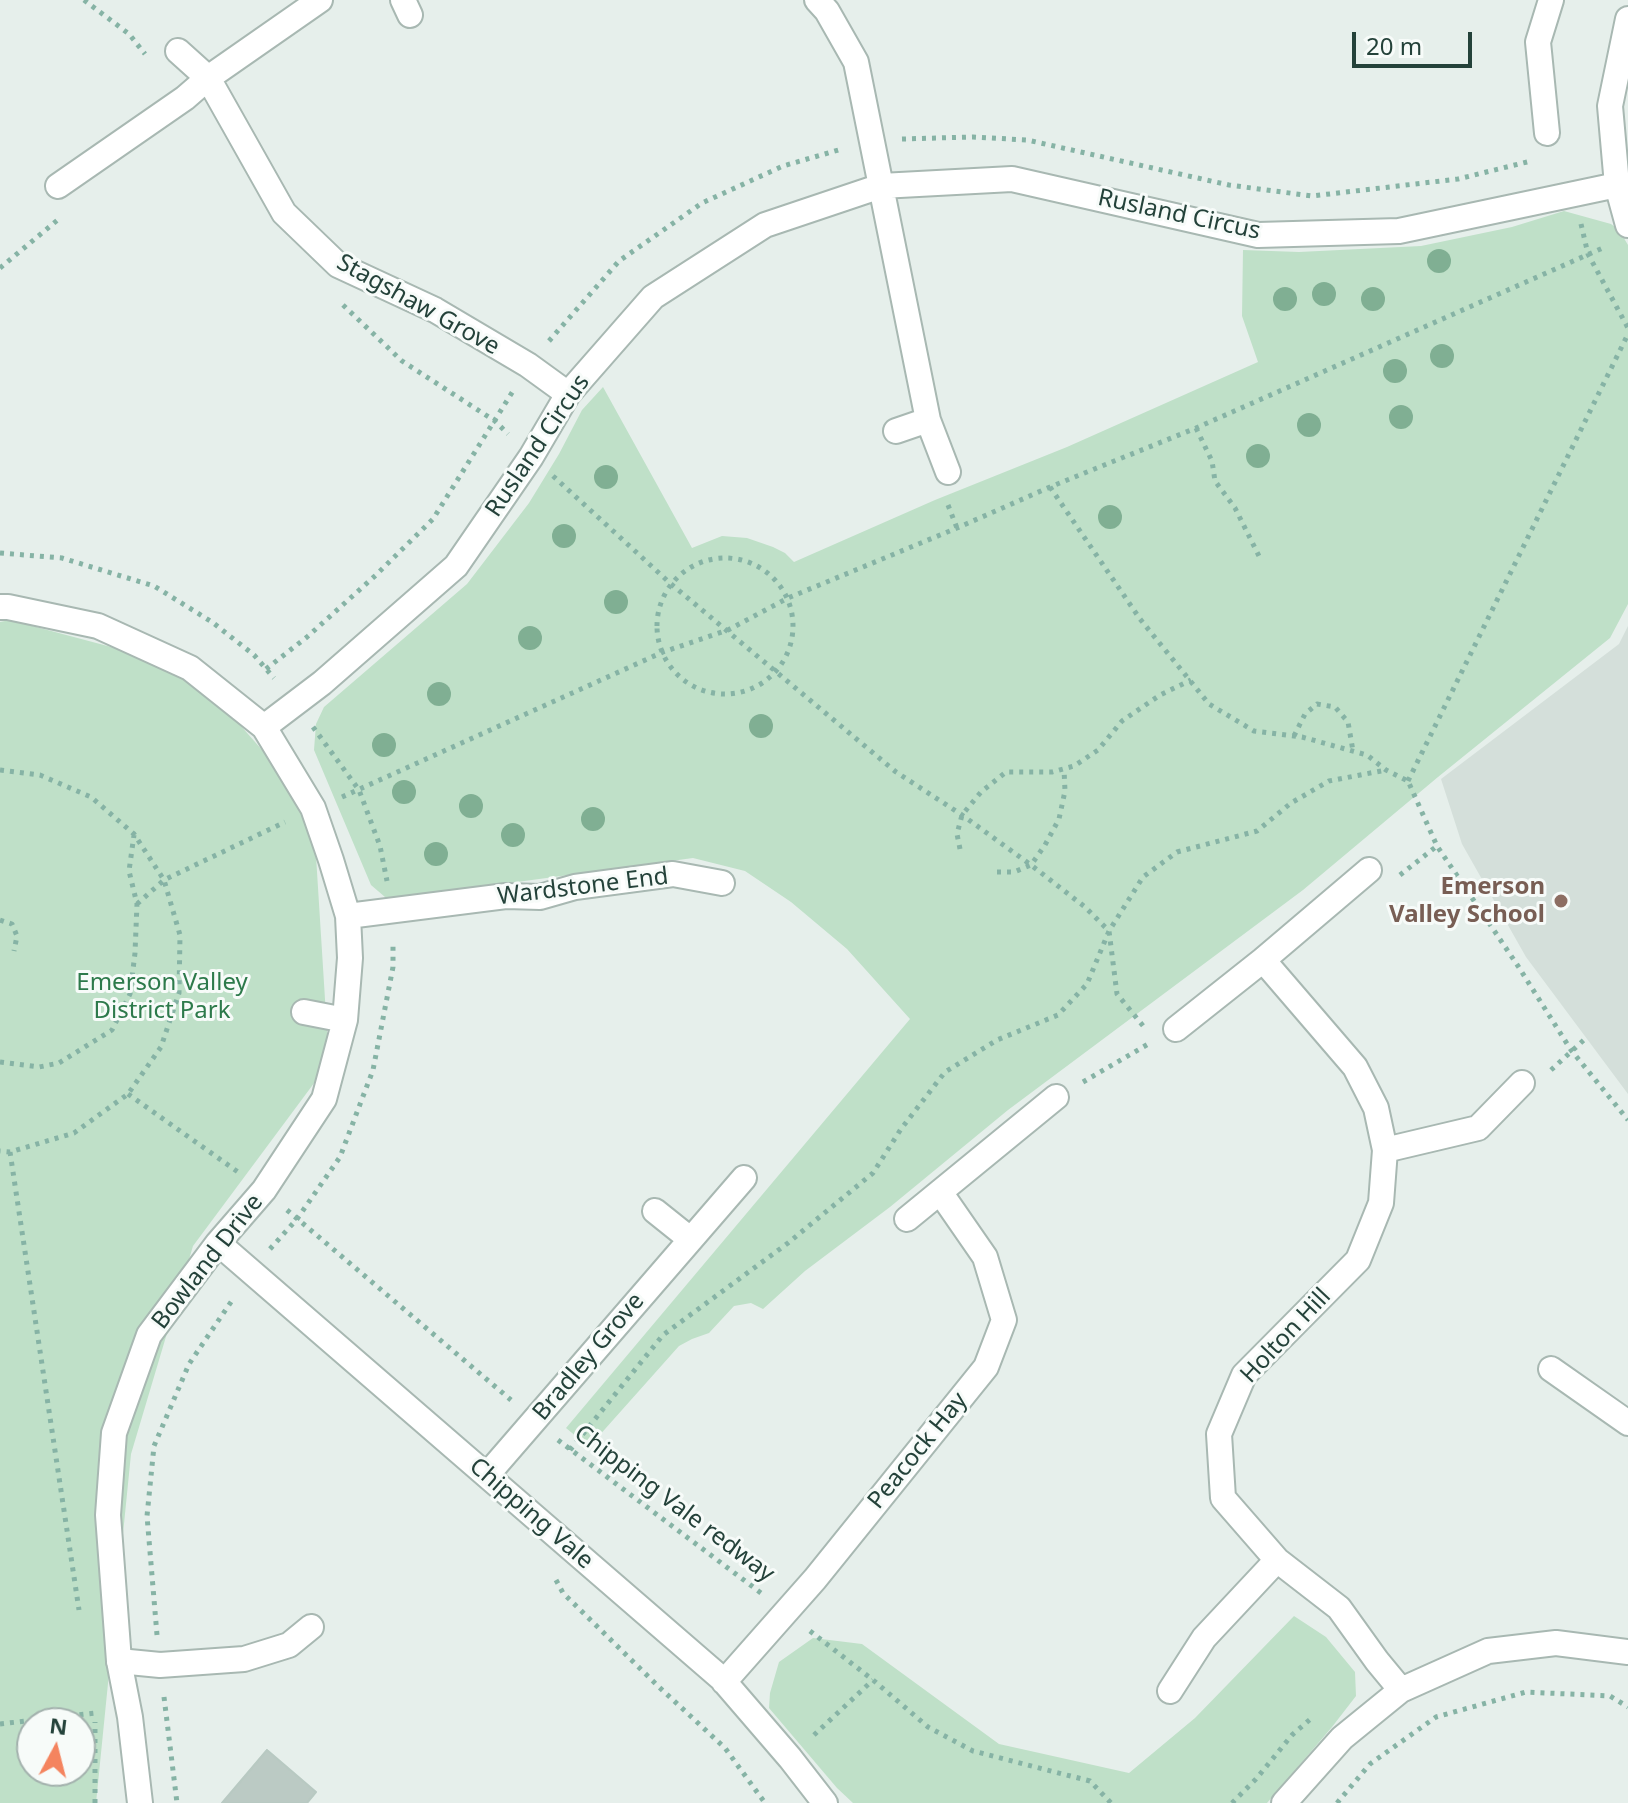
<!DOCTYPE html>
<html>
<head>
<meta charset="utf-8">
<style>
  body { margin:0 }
  #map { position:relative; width:1628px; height:1803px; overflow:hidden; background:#e6efeb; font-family:"Noto Sans",sans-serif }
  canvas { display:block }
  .north { position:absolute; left:16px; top:1707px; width:80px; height:80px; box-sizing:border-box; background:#f7fbf9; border:2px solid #a3b1ad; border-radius:50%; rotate:7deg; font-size:22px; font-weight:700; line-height:32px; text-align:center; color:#24423a }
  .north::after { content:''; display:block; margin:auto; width:28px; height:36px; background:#f4845f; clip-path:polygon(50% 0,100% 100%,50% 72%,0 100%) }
  .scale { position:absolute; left:1352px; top:32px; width:120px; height:36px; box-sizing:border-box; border:4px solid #24423a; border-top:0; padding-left:10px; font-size:24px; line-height:28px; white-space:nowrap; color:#24423a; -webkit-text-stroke:6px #f7fbf9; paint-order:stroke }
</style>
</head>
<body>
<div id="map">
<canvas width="1628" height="1803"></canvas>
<div class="north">N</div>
<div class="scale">20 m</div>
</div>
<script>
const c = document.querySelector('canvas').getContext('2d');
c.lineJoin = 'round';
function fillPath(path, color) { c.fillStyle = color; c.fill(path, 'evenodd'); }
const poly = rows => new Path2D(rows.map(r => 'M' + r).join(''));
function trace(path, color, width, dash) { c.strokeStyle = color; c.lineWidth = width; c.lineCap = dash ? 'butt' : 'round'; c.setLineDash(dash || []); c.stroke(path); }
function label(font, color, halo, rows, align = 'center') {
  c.font = font + ' "Noto Sans",sans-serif'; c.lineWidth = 6; c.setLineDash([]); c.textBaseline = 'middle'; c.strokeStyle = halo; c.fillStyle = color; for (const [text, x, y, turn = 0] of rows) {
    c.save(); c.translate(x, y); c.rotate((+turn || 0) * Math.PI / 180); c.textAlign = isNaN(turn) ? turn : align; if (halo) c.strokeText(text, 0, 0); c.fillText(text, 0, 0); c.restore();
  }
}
const built = poly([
  [1628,626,1628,1094,1526,957,1462,844,1441,779,1619,644]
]);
const green = poly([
  [1564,211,1611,224,1619,230,1628,245,1628,604,1610,638,1438,777,1303,890,1008,1110,890,1207,805,1271,763,1309,751,1303,734,1306,709,1333,692,1339,679,1346,589,1447,566,1428,910,1019,847,949,791,902,745,871,693,858,400,898,385,897,371,885,314,750,316,724,324,707,467,584,529,503,559,454,582,410,603,387,692,548,722,536,747,538,773,547,785,553,794,562,935,500,1067,447,1258,362,1242,316,1243,250,1299,252,1421,246,1512,227],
  [10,620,190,668,313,808,329,1063,193,1246,131,1454,96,1803,0,1803,0,622],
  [32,1723,80,1723,80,1771,32,1771],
  [1294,1616,1326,1637,1355,1672,1356,1696,1332,1727,1267,1803,853,1803,837,1788,769,1708,770,1693,779,1662,813,1638,862,1644,999,1744,1129,1773,1195,1718]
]);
const building = poly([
  [267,1750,316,1792,307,1803,222,1803,267,1750]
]);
const path = poly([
  [84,0,129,34,145,54],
  [902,139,973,137,1027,140,1229,185,1312,196,1458,179,1531,161],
  [1581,224,1588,254,1628,328],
  [0,268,60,218],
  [343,305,402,361,495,421,508,434],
  [549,341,619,261,702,203,783,166,842,149],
  [1196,428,1212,461,1215,481,1235,508,1259,556],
  [553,476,671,584,896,772,962,815,1031,865,1085,907,1109,931,1117,994,1144,1027],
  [1050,487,1140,619,1209,704,1254,731,1302,737,1367,755,1386,770,1408,781,1437,846,1518,966,1571,1050,1628,1120],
  [948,505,957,528],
  [0,553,62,558,154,586,212,622,254,655,274,678],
  '657 626a68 68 0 1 1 136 0a68 68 0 1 1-136 0Z',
  [266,669,307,637,376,575,433,519,513,391],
  [313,727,359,790,380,846,387,881],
  [1294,736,1305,714,1317,704,1335,707,1348,722,1353,751],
  [0,770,40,775,91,797,134,834,164,880,180,935,179,993,161,1047,128,1094,74,1133,10,1152,0,1151],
  [1408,781,1628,334],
  [342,797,663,652,728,630,788,598,957,528,1050,487,1196,428,1605,247],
  [960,849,957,834,962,815,981,792,1006,772,1052,772,1074,766,1098,750,1122,721,1160,695,1191,680],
  [997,872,1014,872,1031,865,1045,845,1059,819,1065,791,1064,769],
  [1400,875,1437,846],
  [137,904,164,880,285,822],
  [0,920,12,924,17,936,14,951],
  [0,1062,39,1067,59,1063,112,1030,130,994,135,953,137,904,129,871,134,835],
  [1551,1070,1586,1038],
  [1083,1082,1150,1043],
  [128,1094,238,1172],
  [10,1152,79,1610],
  [287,1210,511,1400],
  [270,1249,297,1219,340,1157,373,1070,393,967,393,943],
  [558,1440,761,1593],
  [570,1450,663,1335,788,1243,873,1173,901,1129,945,1072,997,1040,1058,1015,1087,984,1109,931,1143,877,1177,852,1257,831,1291,803,1329,781,1386,770],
  [556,1580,563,1593,659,1687,725,1748,765,1803],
  [810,1631,873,1680,928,1727,973,1751,1090,1781,1111,1803],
  [157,1635,147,1516,154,1446,189,1364,233,1299],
  [164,1697,177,1803],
  [0,1724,95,1713],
  [814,1735,873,1680],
  [95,1803,95,1722],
  [1232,1803,1256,1779,1292,1735,1314,1716],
  [1337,1803,1370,1764,1436,1717,1526,1692,1610,1696,1628,1707]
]);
const lane = poly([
  [119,1661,160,1665,244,1659,289,1645,311,1627]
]);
const street = poly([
  [403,0,410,15],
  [817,0,827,11,856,62,928,420,948,472],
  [1628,19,1610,106,1617,185,1628,225],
  [178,51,208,78,284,213,338,265,435,310,528,365,568,394],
  [1547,133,1538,42,1551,0],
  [58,186,185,98,208,78,320,0],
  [896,431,928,420],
  [0,607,8,607,98,626,190,668,264,727,313,808,331,860,348,916,350,958,345,1020,324,1099,264,1190,218,1243,149,1335,114,1433,108,1515,119,1661,130,1717,140,1803],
  [264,727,322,683,456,566,531,457,568,394,653,297,765,225,881,186,1012,179,1258,235,1399,231,1617,185],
  [348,916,506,896,540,897,575,887,673,874,722,883],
  [1263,960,1355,1067,1376,1108,1385,1150,1381,1203,1358,1260,1244,1375,1219,1434,1223,1498,1277,1560,1339,1608,1377,1661,1401,1690],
  [304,1012,345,1020],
  [1176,1029,1263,960,1369,870],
  [1385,1150,1478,1128,1522,1083],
  [655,1211,690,1239],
  [907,1219,1056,1097],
  [218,1243,722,1679,790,1758,825,1803],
  [1551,1369,1628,1423],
  [487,1475,744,1178],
  [724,1682,815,1579,986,1367,1004,1320,985,1257,940,1192],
  [1170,1691,1204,1638,1277,1560],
  [1284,1803,1342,1738,1401,1690,1488,1651,1556,1643,1628,1652]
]);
const trees = [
  [1439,261],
  [1324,294],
  [1285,299],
  [1373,299],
  [1442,356],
  [1395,371],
  [1401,417],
  [1309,425],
  [1258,456],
  [606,477],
  [1110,517],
  [564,536],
  [616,602],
  [530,638],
  [439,694],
  [761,726],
  [384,745],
  [404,792],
  [471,806],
  [593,819],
  [513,835],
  [436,854]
];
const markers = [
  [1561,901,8,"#8d6e63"]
];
const streetNames = [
  ["Rusland Circus",1179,215,12],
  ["Stagshaw Grove",418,305,29],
  ["Rusland Circus",538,446,-56],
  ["Wardstone End",583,887,-7],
  ["Bowland Drive",208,1262,-52],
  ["Holton Hill",1286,1336,-47],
  ["Bradley Grove",589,1357,-50],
  ["Peacock Hay",918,1451,-51],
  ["Chipping Vale redway",674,1504,37],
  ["Chipping Vale",531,1514,41]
];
const educationNames = [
  ["Emerson",1545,887],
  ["Valley School",1545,915]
];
const parkNames = [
  ["Emerson Valley",162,983],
  ["District Park",162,1011]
];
fillPath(built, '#d4dfda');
fillPath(green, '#bfe0c8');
fillPath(building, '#bbcac4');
trace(building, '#b8c9c2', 2);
trace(lane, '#a8b8b2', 28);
trace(street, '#a8b8b2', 28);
trace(path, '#86b3a5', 5, [4, 6]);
trace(lane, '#fff', 24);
trace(street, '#fff', 24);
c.fillStyle = '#80af93';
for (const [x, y] of trees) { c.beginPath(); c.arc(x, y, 12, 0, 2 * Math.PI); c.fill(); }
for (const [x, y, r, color] of markers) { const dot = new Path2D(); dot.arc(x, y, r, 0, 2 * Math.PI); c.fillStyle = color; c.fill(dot); trace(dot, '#f7fbf9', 3); }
label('24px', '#24423a', '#f7fbf9', streetNames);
label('bold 24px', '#785e54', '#f7fbf9', educationNames, 'right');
label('24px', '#2d7a4b', '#f7fbf9', parkNames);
</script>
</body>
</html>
